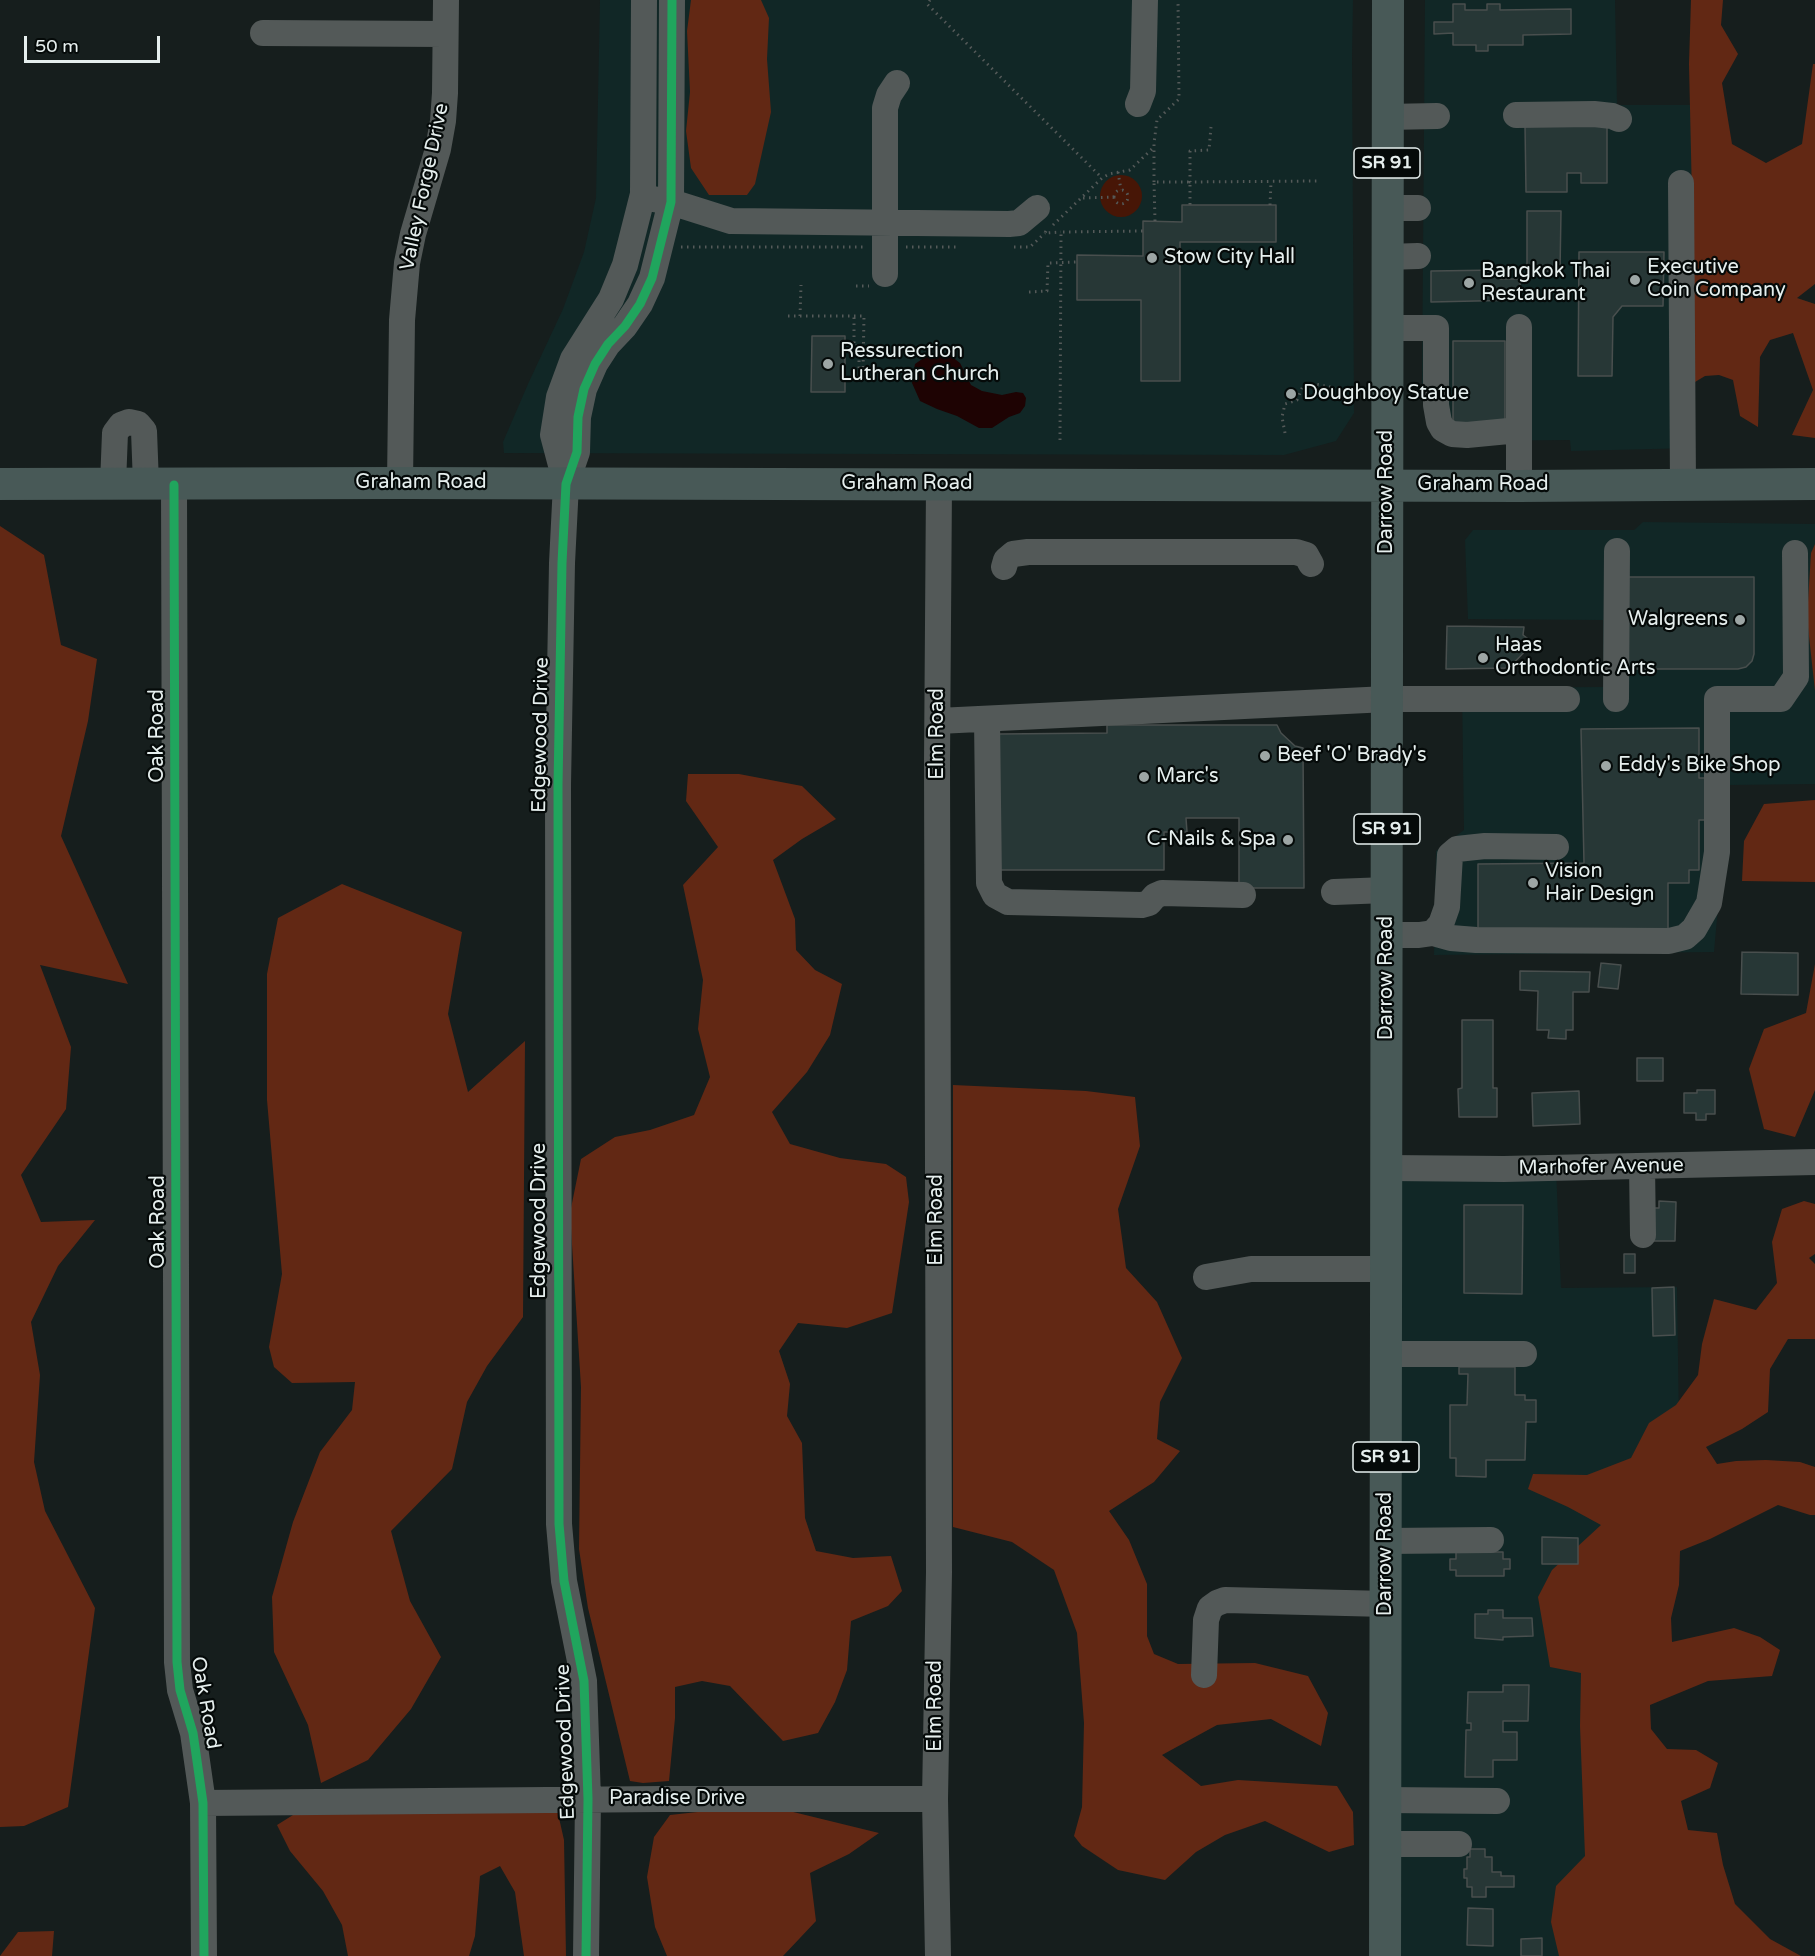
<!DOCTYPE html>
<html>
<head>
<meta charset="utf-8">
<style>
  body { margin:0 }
  #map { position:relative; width:1815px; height:1956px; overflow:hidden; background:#161e1d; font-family:"Varela Round",sans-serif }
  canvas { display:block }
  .scale { position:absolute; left:24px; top:36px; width:136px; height:27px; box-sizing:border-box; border:3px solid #e6efee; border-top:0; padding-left:8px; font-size:18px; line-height:21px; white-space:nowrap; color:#e6efee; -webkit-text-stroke:4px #050a09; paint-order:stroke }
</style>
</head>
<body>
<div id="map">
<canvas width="1815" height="1956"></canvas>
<div class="scale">50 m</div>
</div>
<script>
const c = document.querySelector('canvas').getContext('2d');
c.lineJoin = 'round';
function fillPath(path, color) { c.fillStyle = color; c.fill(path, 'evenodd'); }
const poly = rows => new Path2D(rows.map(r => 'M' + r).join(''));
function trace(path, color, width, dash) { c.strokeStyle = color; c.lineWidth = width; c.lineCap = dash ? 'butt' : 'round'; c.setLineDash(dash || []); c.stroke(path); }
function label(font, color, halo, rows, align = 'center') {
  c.font = font + ' "Varela Round",sans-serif'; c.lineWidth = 4.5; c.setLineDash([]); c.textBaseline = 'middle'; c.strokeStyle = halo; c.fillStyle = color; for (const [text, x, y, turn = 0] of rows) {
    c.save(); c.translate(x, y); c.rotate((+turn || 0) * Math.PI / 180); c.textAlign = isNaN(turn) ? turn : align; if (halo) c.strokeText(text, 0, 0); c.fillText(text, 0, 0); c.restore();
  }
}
const built = poly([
  [600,0,1353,0,1352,56,1354,413,1336,441,1284,455,504,453,503,442,528,384,563,309,584,252,596,198],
  [1425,0,1615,0,1617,105,1697,105,1693,448,1571,451,1570,440,1453,441,1428,420,1422,384],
  [1643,522,1815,524,1815,784,1729,785,1714,952,1434,955,1436,851,1464,830,1462,688,1603,687,1603,620,1468,619,1465,540,1473,530,1634,530],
  [1380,1166,1556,1168,1561,1288,1677,1287,1680,1496,1599,1956,1385,1956]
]);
const green = poly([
  '1100 196a21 21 0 1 1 42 0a21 21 0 1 1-42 0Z'
]);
const forest = poly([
  [691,0,761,0,769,18,767,59,771,112,755,184,747,195,709,195,691,168,686,131,690,92,687,31],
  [1691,0,1723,0,1721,25,1738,54,1722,83,1732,144,1766,163,1802,144,1813,64,1815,64,1815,284,1797,298,1815,304,1815,438,1792,435,1813,390,1793,333,1770,340,1760,357,1758,427,1740,416,1733,380,1719,375,1705,376,1690,385,1692,197,1689,64],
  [0,526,44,555,61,645,97,659,88,721,61,836,128,984,40,965,71,1047,66,1109,21,1175,41,1222,95,1220,58,1266,31,1322,40,1375,34,1462,45,1511,95,1608,68,1807,24,1826,0,1827],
  [1815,544,1815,691,1807,618,1811,553],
  [688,774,739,774,802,786,836,819,802,839,773,860,795,919,796,950,815,970,842,984,830,1035,807,1072,772,1112,790,1144,840,1158,886,1164,906,1177,909,1202,892,1313,847,1328,798,1323,779,1351,790,1384,787,1416,802,1443,805,1518,816,1551,853,1558,891,1556,902,1591,888,1606,851,1621,847,1670,835,1702,818,1733,783,1741,730,1686,702,1681,675,1687,675,1718,669,1781,643,1783,630,1781,588,1608,579,1549,581,1387,570,1213,581,1159,615,1137,650,1130,694,1115,710,1077,698,1029,703,980,683,885,718,847,686,801],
  [1815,800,1815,882,1742,881,1744,841,1764,804],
  [342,884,462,932,448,1014,468,1092,525,1041,523,1317,487,1366,467,1402,452,1469,391,1531,410,1601,441,1657,411,1709,368,1760,321,1783,308,1725,274,1652,272,1597,293,1522,320,1452,352,1410,355,1382,292,1383,274,1367,269,1347,282,1274,267,1100,267,974,278,918],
  [1815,964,1815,1090,1795,1137,1764,1129,1749,1069,1764,1029,1806,1013],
  [953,1085,1086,1091,1135,1097,1140,1146,1118,1209,1126,1268,1157,1302,1182,1358,1160,1402,1157,1439,1180,1451,1154,1482,1109,1511,1129,1540,1147,1584,1147,1636,1154,1654,1178,1664,1255,1663,1308,1676,1328,1713,1321,1746,1271,1719,1217,1725,1162,1755,1201,1786,1238,1780,1337,1786,1353,1812,1354,1845,1329,1852,1265,1821,1225,1835,1196,1852,1165,1880,1118,1870,1082,1846,1074,1836,1082,1807,1084,1723,1077,1633,1054,1570,1012,1542,953,1527],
  [1804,1201,1815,1204,1815,1254,1809,1258,1815,1264,1815,1339,1788,1339,1770,1369,1768,1412,1742,1429,1706,1447,1717,1464,1736,1461,1766,1460,1800,1462,1815,1467,1815,1515,1810,1515,1778,1505,1710,1539,1680,1551,1679,1585,1671,1618,1672,1642,1734,1628,1760,1637,1780,1650,1772,1676,1708,1681,1650,1705,1651,1729,1667,1749,1696,1750,1718,1763,1710,1788,1681,1801,1688,1830,1717,1833,1723,1865,1735,1904,1770,1939,1801,1956,1559,1956,1551,1922,1556,1886,1585,1856,1580,1726,1581,1673,1550,1667,1538,1597,1552,1570,1601,1525,1568,1507,1528,1489,1533,1474,1587,1475,1631,1458,1649,1423,1676,1405,1698,1375,1702,1344,1714,1299,1756,1310,1777,1283,1772,1242,1782,1209],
  [557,1809,564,1840,566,1956,524,1956,515,1892,500,1866,480,1876,475,1936,469,1956,348,1956,342,1925,323,1891,290,1851,277,1825,301,1810],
  [725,1809,781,1809,879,1833,849,1854,810,1873,816,1921,783,1956,667,1956,655,1927,647,1877,654,1837,670,1815],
  [54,1931,52,1956,0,1956,18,1932]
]);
const water = poly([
  [936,355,951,356,960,363,971,385,982,391,1002,395,1016,392,1023,393,1026,398,1025,406,1020,413,1009,417,992,428,979,428,957,416,937,409,920,401,912,383,915,364,925,357]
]);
const building = poly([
  [1453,4,1465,4,1465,10,1487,10,1487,4,1500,4,1500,10,1571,9,1571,34,1523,35,1523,45,1488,45,1488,51,1476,51,1476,45,1453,45,1453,33,1434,34,1434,22,1453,22,1453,4],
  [1607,124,1607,183,1581,183,1581,173,1567,173,1567,192,1526,192,1525,125,1607,124],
  [1182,205,1276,205,1276,242,1180,242,1180,381,1141,381,1141,300,1077,300,1077,255,1143,256,1143,221,1182,222,1182,205],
  [1527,211,1561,211,1560,271,1527,271,1527,211],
  [1579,252,1664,252,1663,306,1622,306,1613,317,1612,376,1578,376,1579,252],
  [1500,270,1500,279,1520,279,1520,300,1431,302,1431,271,1500,270],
  [812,336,845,336,845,392,811,392,812,336],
  [1453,341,1505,341,1505,423,1453,423,1453,341],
  [1626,577,1754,577,1754,654,1752,661,1746,667,1738,669,1625,669,1626,577],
  [1447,626,1524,627,1523,635,1531,641,1532,644,1509,668,1446,669,1447,626],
  [1107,725,1277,725,1281,733,1295,746,1303,748,1304,888,1239,888,1239,818,1186,818,1187,832,1164,832,1164,870,999,870,999,734,1107,733,1107,725],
  [1699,728,1699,778,1708,778,1708,820,1699,820,1699,870,1689,870,1689,883,1668,883,1668,933,1478,934,1478,864,1584,863,1581,729,1699,728],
  [1742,952,1798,953,1798,995,1741,994,1742,952],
  [1601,963,1621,965,1618,989,1598,987,1601,963],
  [1520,971,1590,972,1589,992,1573,992,1573,1030,1566,1030,1566,1039,1548,1038,1549,1030,1537,1030,1538,991,1520,990,1520,971],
  [1462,1020,1493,1020,1493,1088,1497,1088,1497,1117,1459,1117,1458,1089,1462,1088,1462,1020],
  [1637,1058,1663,1058,1663,1081,1637,1081,1637,1058],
  [1697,1090,1715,1090,1715,1114,1706,1114,1706,1120,1696,1120,1696,1113,1684,1113,1684,1093,1697,1093,1697,1090],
  [1579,1091,1580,1124,1533,1126,1532,1093,1579,1091],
  [1659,1201,1676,1202,1675,1241,1649,1241,1649,1208,1659,1208,1659,1201],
  [1464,1205,1523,1205,1522,1294,1464,1293,1464,1205],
  [1624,1254,1635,1254,1635,1273,1624,1273,1624,1254],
  [1674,1287,1675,1335,1653,1336,1652,1288,1674,1287],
  [1459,1367,1515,1367,1515,1395,1525,1395,1525,1400,1536,1400,1536,1422,1526,1422,1525,1460,1486,1460,1486,1477,1456,1476,1456,1458,1450,1458,1450,1405,1467,1405,1468,1374,1459,1374,1459,1367],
  [1542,1537,1578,1538,1578,1564,1542,1564,1542,1537],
  [1456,1552,1503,1552,1503,1559,1510,1559,1510,1569,1504,1569,1504,1576,1456,1576,1456,1570,1450,1570,1450,1559,1456,1559,1456,1552],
  [1488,1610,1503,1610,1503,1618,1532,1618,1533,1636,1503,1637,1503,1640,1475,1638,1475,1614,1488,1614,1488,1610],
  [1503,1685,1529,1685,1528,1721,1503,1721,1503,1732,1517,1732,1517,1760,1493,1760,1493,1777,1465,1777,1466,1730,1471,1730,1471,1723,1467,1723,1468,1692,1503,1692,1503,1685],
  [1470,1849,1485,1849,1485,1857,1492,1857,1492,1872,1501,1872,1501,1876,1514,1876,1514,1887,1486,1887,1486,1897,1472,1897,1472,1887,1467,1887,1467,1878,1464,1878,1464,1869,1467,1869,1467,1857,1470,1857,1470,1849],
  [1468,1908,1493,1909,1493,1946,1467,1945,1468,1908],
  [1542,1938,1542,1956,1521,1956,1521,1939,1542,1938]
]);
const path = poly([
  [930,0,927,4,1102,178],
  [1211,127,1209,150,1190,151,1190,182,1319,181],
  [1118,172,1121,190],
  [1154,182,1154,143,1157,120,1179,99,1178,0],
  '1114 197a7 7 0 1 1 14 0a7 7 0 1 1-14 0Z',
  [1083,198,1115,197],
  [1270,205,1271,182],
  [1155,221,1154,182,1190,182,1190,205],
  [1053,225,1102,178,1109,174,1130,170,1154,147],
  [1046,231,1045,233,1061,232],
  [681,247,863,247],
  [906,247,959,247],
  [1014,247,1030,247,1045,233],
  [856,286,869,286],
  [1029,292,1047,291,1048,263,1077,262],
  [788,316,864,316,863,371,859,371,859,346,854,346,854,316],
  [800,316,801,285],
  [1285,433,1282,417,1285,404,1297,400,1303,386,1315,384,1335,388],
  [1060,440,1061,232,1143,231]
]);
const minor = poly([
  [263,33,445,34],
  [1138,104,1143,91,1145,0],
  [1516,115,1594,114,1612,116,1619,119],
  [1387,117,1437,116],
  [1681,183,1683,485],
  [653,199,671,202,731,221,1009,224,1019,223,1037,208],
  [1387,208,1418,208],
  [1387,257,1418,256],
  [885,274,885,108,889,95,897,83],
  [1387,328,1436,328,1436,405,1439,422,1443,429,1452,434,1467,435,1519,430],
  [400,483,402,320,407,263,413,234,438,149,443,121,445,93,446,0],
  [113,484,115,433,121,425,129,422,138,424,144,431,146,484],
  [566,484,553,435,559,397,573,359,611,299,625,265,643,194,644,0],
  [174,485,177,1662,180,1690,193,1733,203,1803,204,1956],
  [1519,486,1519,327],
  [1004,567,1006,560,1013,554,1028,552,1296,552,1306,555,1311,564],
  [1616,699,1617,551],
  [987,719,989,883,995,895,1008,902,1142,905,1149,903,1155,896,1162,893,1243,895],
  [938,721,1387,699,1567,699],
  [1334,892,1387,890],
  [1433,933,1451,938,1476,940,1669,941,1685,937,1694,929,1709,903,1717,852,1717,699,1781,699,1796,677,1795,553],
  [1387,935,1419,935,1433,933,1441,924,1447,907,1450,855,1457,849,1485,846,1556,847],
  [1642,1166,1643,1235],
  [1388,1168,1504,1169,1815,1162],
  [1206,1277,1251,1269,1387,1269],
  [1387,1354,1524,1354],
  [1386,1541,1491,1540],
  [1204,1675,1206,1620,1210,1608,1217,1603,1225,1600,1386,1604],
  [1385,1800,1497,1801],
  [203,1803,662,1799,935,1799],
  [1385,1844,1459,1844],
  [586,1956,588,1799,584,1681,564,1581,559,1524,558,785,562,563,566,484,577,452,578,417,584,389,595,364,608,344,625,326,640,304,652,278,671,202,672,0],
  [938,1956,935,1799,939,1572,937,762,939,484]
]);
const major = poly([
  [0,484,400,483,1519,486,1815,484],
  [1385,1956,1388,0]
]);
const cycleway = poly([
  [174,485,177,1662,180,1690,193,1733,203,1803,204,1956],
  [586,1956,588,1799,584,1681,564,1581,559,1524,558,785,562,563,566,484,577,452,578,417,584,389,595,364,608,344,625,326,640,304,652,278,671,202,672,0]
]);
const markers = [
  [1152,258,6,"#9da6a5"],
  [1635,280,6,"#9da6a5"],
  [1469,283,6,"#9da6a5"],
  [828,364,6,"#9da6a5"],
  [1291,394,6,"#9da6a5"],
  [1740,620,6,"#9da6a5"],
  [1483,658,6,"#9da6a5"],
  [1265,756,6,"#9da6a5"],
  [1606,766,6,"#9da6a5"],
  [1144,777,6,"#9da6a5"],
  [1288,840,6,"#9da6a5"],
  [1533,883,6,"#9da6a5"]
];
const shields = [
  [1387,163,66],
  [1387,829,66],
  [1386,1457,66]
];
const shieldNames = [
  ["SR 91",1387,163],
  ["SR 91",1387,829],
  ["SR 91",1386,1457]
];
const streetNames = [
  ["Valley Forge Drive",425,187,-78],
  ["Graham Road",421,483],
  ["Graham Road",907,484],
  ["Graham Road",1483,485],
  ["Darrow Road",1387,492,-90],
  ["Elm Road",938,734,-90],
  ["Edgewood Drive",541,735,-89],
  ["Oak Road",158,736,-90],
  ["Darrow Road",1387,978,-90],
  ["Marhofer Avenue",1601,1167,-1],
  ["Elm Road",937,1220,-90],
  ["Edgewood Drive",540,1221,-90],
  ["Oak Road",159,1222,-90],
  ["Darrow Road",1386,1554,-90],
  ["Oak Road",205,1703,80],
  ["Elm Road",936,1706,-90],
  ["Edgewood Drive",566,1742,-92],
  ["Paradise Drive",677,1799]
];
const poiNames = [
  ["Stow City Hall",1164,258],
  ["Executive",1647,268],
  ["Coin Company",1647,291],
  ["Bangkok Thai",1481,272],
  ["Restaurant",1481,295],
  ["Ressurection",840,352],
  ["Lutheran Church",840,375],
  ["Doughboy Statue",1303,394],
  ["Walgreens",1728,620,"right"],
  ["Haas",1495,646],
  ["Orthodontic Arts",1495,669],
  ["Beef 'O' Brady's",1277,756],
  ["Eddy's Bike Shop",1618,766],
  ["Marc's",1156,777],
  ["C-Nails & Spa",1276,840,"right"],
  ["Vision",1545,872],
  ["Hair Design",1545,895]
];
fillPath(built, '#112726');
fillPath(green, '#471606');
fillPath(forest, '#622814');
fillPath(water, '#1e0303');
fillPath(building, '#273736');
trace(building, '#494f4e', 1.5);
trace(path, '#555a59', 3, [1.5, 4.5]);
trace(minor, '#535958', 26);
trace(major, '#485957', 32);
trace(cycleway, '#20a55d', 9);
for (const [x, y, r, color] of markers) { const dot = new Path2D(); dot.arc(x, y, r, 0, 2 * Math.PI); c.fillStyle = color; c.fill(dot); trace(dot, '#050a09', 2); }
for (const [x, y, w] of shields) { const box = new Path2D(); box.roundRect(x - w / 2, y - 15, w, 30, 4.5); c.fillStyle = '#050a09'; c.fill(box); trace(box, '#e6efee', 1.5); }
label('bold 18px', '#e6efee', null, shieldNames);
label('20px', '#e6efee', '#050a09', streetNames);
label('20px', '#e6efee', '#050a09', poiNames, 'left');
</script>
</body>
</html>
